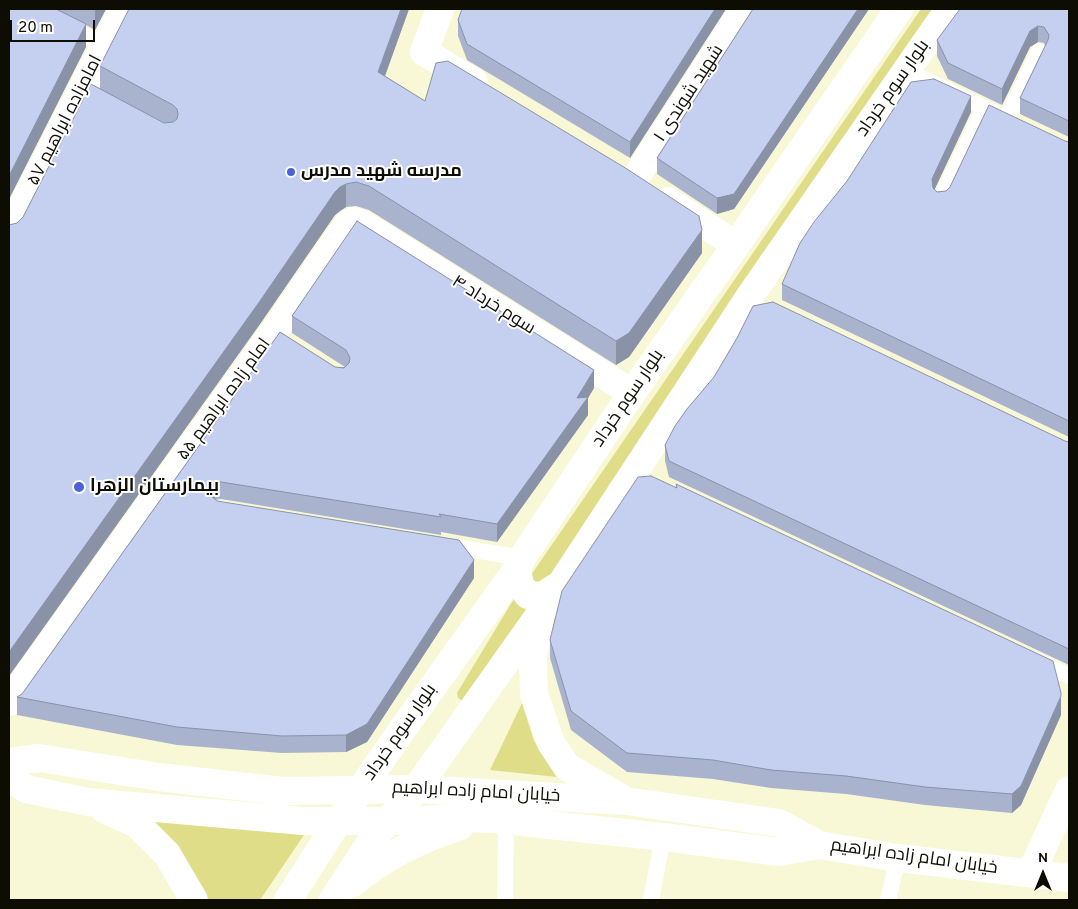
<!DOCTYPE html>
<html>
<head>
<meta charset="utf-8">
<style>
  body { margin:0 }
  #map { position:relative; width:1078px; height:909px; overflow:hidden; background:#f8f8d6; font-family:Overpass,sans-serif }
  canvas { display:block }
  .frame { position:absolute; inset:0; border:10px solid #0d0d03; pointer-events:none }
  .north { position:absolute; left:1018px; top:849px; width:50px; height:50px; -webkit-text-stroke:4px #fff; paint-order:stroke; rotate:0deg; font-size:14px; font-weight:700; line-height:20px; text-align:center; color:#0d0d03 }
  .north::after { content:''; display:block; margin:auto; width:18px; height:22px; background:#0d0d03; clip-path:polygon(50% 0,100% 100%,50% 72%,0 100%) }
  .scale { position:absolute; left:10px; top:20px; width:85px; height:22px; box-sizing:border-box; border:2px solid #0d0d03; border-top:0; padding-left:6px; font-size:15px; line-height:18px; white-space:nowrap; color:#0d0d03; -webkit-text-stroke:4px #fff; paint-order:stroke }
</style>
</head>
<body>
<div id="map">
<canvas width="1078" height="909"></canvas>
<div class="frame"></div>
<div class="north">N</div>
<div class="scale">20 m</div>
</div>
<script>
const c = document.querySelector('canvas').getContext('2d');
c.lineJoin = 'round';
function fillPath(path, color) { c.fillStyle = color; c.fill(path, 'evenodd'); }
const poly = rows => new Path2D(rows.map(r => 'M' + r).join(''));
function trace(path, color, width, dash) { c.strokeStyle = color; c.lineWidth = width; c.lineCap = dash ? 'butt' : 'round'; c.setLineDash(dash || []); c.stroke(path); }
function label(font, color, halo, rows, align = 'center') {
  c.font = font + ' Overpass,Cairo,sans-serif'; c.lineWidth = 4; c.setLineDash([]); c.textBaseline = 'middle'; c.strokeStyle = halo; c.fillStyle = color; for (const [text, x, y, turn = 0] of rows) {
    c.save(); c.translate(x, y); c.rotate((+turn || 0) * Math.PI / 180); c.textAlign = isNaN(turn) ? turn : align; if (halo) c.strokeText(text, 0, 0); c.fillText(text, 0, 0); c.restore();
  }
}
const green = poly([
  [921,9,941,9,545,586,536,588,531,575],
  [515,597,529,606,463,701,458,698,457,693],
  [522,703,534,741,557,777,490,770],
  [144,818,304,835,260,900,201,900]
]);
const service = poly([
  [33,9,105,46],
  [907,71,1006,118],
  [1007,118,1039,52],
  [941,199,984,108],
  [444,545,522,558],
  [1035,660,1069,676],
  [505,900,506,820],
  [651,900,663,837],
  [888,900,898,858]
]);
const minor = poly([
  [635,179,744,9],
  [9,233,123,9],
  [9,702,273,333,348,224,353,221,361,223,632,393]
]);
const tertiary = poly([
  [440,9,424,52,474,82],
  [668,201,736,245],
  [1031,873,1069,790]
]);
const secondary = poly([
  [517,569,520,585,528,595,542,596,561,584],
  [539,620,533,657,534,694,551,743,567,767,621,798],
  [9,762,39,758,159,777,282,791,416,789,626,801,779,823,819,845],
  [9,777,26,789,88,802,303,821,388,821,468,818,494,819,663,837,779,852,819,845,898,858,1069,878],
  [105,810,137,824,167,854,194,900],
  [351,884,375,866,402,850,432,836,460,826],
  [288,900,330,834,402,730,517,569,522,558,632,393,736,245,899,9],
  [333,900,374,837,416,789,561,584,750,296,949,9]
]);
const wall = poly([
  [9,9,106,9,95,30,86,25,86,47,9,199],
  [409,9,385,76,425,101,702,253,629,357,616,365,369,210,356,206,346,207,340,211,335,215,260,324,9,676,9,225,17,223,23,217,100,88,100,66],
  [726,9,630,158,467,60,458,36,458,20],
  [753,9,869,9,734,209,717,214,657,174,657,158],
  [1069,9,1069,137,1020,114,1020,98,1045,46,1044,43,1038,42,1030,47,1002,105,948,79,937,56,937,40],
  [971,112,934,190,937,192,946,191,1065,141,1069,142,1069,437,782,300,782,284],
  [292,316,594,388,588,398,588,415,497,542,441,532,441,535,221,499,215,500,217,501,474,578,367,742,346,752,282,753,177,745,17,715,17,697,22,694,280,332,335,367,345,367,292,333],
  [1065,441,1069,442,1069,665,669,477,665,461,665,445],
  [676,484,1061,715,1021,805,1012,813,925,805,846,794,771,788,713,779,627,772,571,730,550,658,550,640,676,487]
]);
const shadedWall = poly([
  [95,9,106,9,95,30],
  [401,9,409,9,378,95,378,72],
  [715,9,726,9,630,158,630,142],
  [858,9,869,9,734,209,717,214,717,198],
  [86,24,86,47,9,199,9,176],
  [1038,26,1038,42,1030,47,1002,105,1002,89,1030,31],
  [971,96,971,112,932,195,932,179],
  [346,184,346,207,340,211,335,215,260,324,9,676,9,652,335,192,340,187],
  [702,230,702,253,629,357,616,365,616,341],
  [594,370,594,388,588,398,588,415,497,542,497,524],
  [215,482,215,500,211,503,209,490,211,486],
  [474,560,474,578,367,742,346,752,346,735],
  [1061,696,1061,715,1021,805,1012,813,1012,794]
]);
const building = poly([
  [9,9,56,9,86,24,9,176,9,9],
  [129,9,401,9,378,72,425,101,436,63,448,61,627,169,699,216,702,230,629,333,616,341,369,186,356,182,346,184,340,187,335,192,260,301,9,652,9,225,17,223,23,217,91,84,164,123,173,122,177,119,178,114,177,109,173,105,100,66,129,9],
  [462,9,715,9,630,142,467,44,458,20,462,9],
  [753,9,858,9,734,194,717,198,657,158,753,9],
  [960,9,1069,9,1069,121,1020,98,1048,40,1049,35,1044,27,1038,26,1030,31,1002,89,948,63,937,40,960,9],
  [934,79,971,96,932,179,933,188,937,192,946,191,950,187,989,105,1065,141,1069,142,1069,421,782,284,800,243,814,222,847,181,911,82,934,79],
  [357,221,594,370,577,398,588,397,497,524,439,514,441,517,221,482,215,482,211,486,209,490,210,495,217,501,459,540,474,560,367,724,346,735,282,736,177,727,17,697,22,694,280,332,335,367,344,368,349,363,350,358,346,350,292,316,357,221],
  [773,302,1065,441,1069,442,1069,649,669,461,665,445,675,426,687,409,714,377,737,338,753,306,773,302],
  [651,476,677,488,676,484,1053,661,1061,693,1061,696,1021,786,1012,794,925,787,846,776,771,770,713,760,627,753,571,711,550,640,562,591,638,477,651,476]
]);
const markers = [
  [291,172,5,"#4a62d6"],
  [79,487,6,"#4a62d6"]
];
const streetNames = [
  ["بلوار سوم خرداد",894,89,-55],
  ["شهید شوندی ۱",690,94,-57],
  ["امامزاده ابراهیم ۵۷",66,121,-63],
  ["سوم خرداد ۴",493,306,32],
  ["بلوار سوم خرداد",629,399,-56],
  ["امام زاده ابراهیم ۵۵",225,400,-54],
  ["بلوار سوم خرداد",401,733,-55],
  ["خیابان امام زاده ابراهیم",476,793,3],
  ["خیابان امام زاده ابراهیم",914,858,8]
];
const poiNames = [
  ["مدرسه شهید مدرس",301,172],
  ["بیمارستان الزهرا",90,487]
];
fillPath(green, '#dfdd88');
trace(service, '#fff', 16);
trace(minor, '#fff', 28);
trace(tertiary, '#fff', 28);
trace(secondary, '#fff', 28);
fillPath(wall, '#a9b3ce');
fillPath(shadedWall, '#8a92a8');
fillPath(building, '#c5d0f0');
trace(building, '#8a92a8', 1);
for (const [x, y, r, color] of markers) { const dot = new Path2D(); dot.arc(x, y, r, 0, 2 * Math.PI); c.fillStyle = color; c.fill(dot); trace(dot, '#fff', 2); }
label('18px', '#0d0d03', '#fff', streetNames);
label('bold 18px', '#0d0d03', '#fff', poiNames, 'left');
</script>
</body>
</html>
